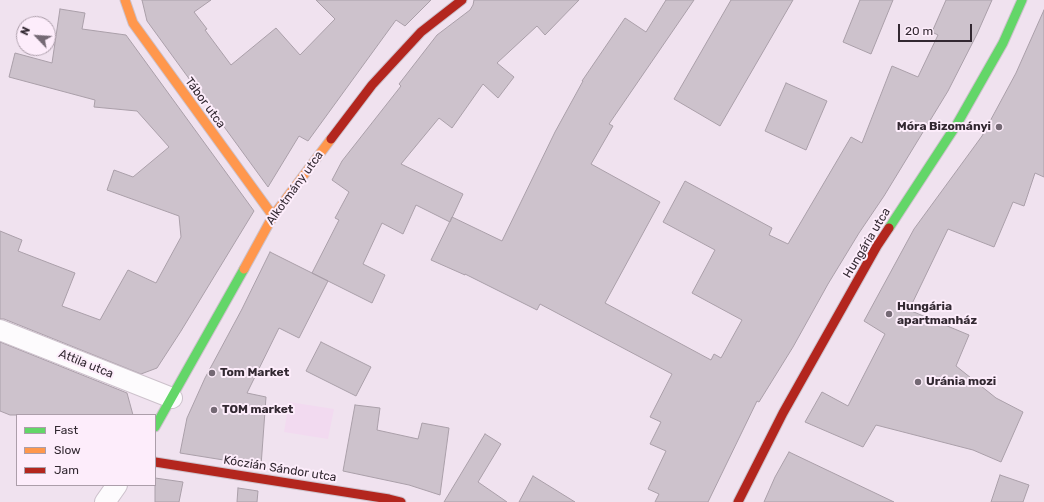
<!DOCTYPE html>
<html>
<head>
<meta charset="utf-8">
<style>
  body { margin:0 }
  #map { position:relative; width:1044px; height:502px; overflow:hidden; background:#f0e2ef; font-family:Rubik,sans-serif }
  canvas { display:block }
  .legend { position:absolute; left:16px; top:414px; width:140px; height:72px; box-sizing:border-box; background:#fdedfb; border:1px solid #ac9eaa; margin:0; padding:5px 7px; list-style:none; font-size:12px; color:#322831 }
  .legend li { display:flex; align-items:center; gap:8px; height:20px }
  .legend b { width:20px; border:1px solid #ac9eaa }
  .north { position:absolute; left:16px; top:16px; width:40px; height:40px; box-sizing:border-box; background:#fdedfb; border:1px solid #ac9eaa; border-radius:50%; rotate:295deg; font-size:11px; font-weight:700; line-height:16px; text-align:center; color:#322831 }
  .north::after { content:''; display:block; margin:auto; width:14px; height:18px; background:#746974; clip-path:polygon(50% 0,100% 100%,50% 72%,0 100%) }
  .scale { position:absolute; left:898px; top:24px; width:74px; height:18px; box-sizing:border-box; border:2px solid #322831; border-top:0; padding-left:5px; font-size:12px; line-height:14px; white-space:nowrap; color:#322831; -webkit-text-stroke:3px #fdedfb; paint-order:stroke }
</style>
</head>
<body>
<div id="map">
<canvas width="1044" height="502"></canvas>
<ul class="legend">
<li><b style="height:5px;background:#63d668"></b>Fast</li>
<li><b style="height:5px;background:#ff974d"></b>Slow</li>
<li><b style="height:5px;background:#b3261e"></b>Jam</li>
</ul>
<div class="north">N</div>
<div class="scale">20 m</div>
</div>
<script>
const c = document.querySelector('canvas').getContext('2d');
c.lineJoin = 'round';
function fillPath(path, color) { c.fillStyle = color; c.fill(path, 'evenodd'); }
const poly = rows => new Path2D(rows.map(r => 'M' + r).join(''));
function trace(path, color, width, dash) { c.strokeStyle = color; c.lineWidth = width; c.lineCap = dash ? 'butt' : 'round'; c.setLineDash(dash || []); c.stroke(path); }
function label(font, color, halo, rows, align = 'center') {
  c.font = font + ' Rubik,sans-serif'; c.lineWidth = 4; c.setLineDash([]); c.textBaseline = 'middle'; c.strokeStyle = halo; c.fillStyle = color; for (const [text, x, y, turn = 0] of rows) {
    c.save(); c.translate(x, y); c.rotate((+turn || 0) * Math.PI / 180); c.textAlign = isNaN(turn) ? turn : align; if (halo) c.strokeText(text, 0, 0); c.fillText(text, 0, 0); c.restore();
  }
}
const built = poly([
  [289,402,334,409,328,439,284,432]
]);
const building = poly([
  [142,0,211,0,194,12,207,29,205,30,231,65,276,28,300,55,335,19,316,0,431,0,405,26,396,20,308,141,299,136,268,187,147,21,142,0],
  [474,0,579,0,545,35,537,26,497,63,514,77,498,98,483,84,452,128,439,118,401,164,463,194,450,222,416,205,403,234,382,223,363,264,385,275,372,303,312,273,339,220,335,218,349,192,332,180,342,161,401,86,399,84,437,35,470,10,473,5,474,0],
  [666,0,694,0,609,124,613,126,591,164,660,202,605,303,711,360,714,354,721,358,742,320,692,293,715,250,663,222,685,181,772,228,769,235,788,244,851,137,862,143,892,66,918,77,938,35,932,32,946,0,992,0,977,34,948,91,884,196,859,233,828,284,793,347,759,402,757,401,708,502,655,502,659,494,648,489,666,451,650,444,661,422,650,417,672,374,540,304,537,310,465,274,465,275,431,260,452,217,502,241,555,132,583,81,582,81,625,18,646,32,666,0],
  [731,0,793,0,720,126,674,99,731,0],
  [860,0,893,0,871,54,843,42,860,0],
  [60,9,85,13,82,29,126,35,254,211,181,331,157,368,141,374,4,319,0,319,0,231,22,240,18,251,75,273,62,306,100,320,128,270,156,283,181,237,179,216,107,190,114,170,133,177,169,147,137,111,94,107,95,100,9,77,15,53,52,63,60,9],
  [1044,10,1044,177,1035,173,1024,206,1013,202,994,247,948,229,909,310,969,335,956,366,996,398,1023,412,1001,462,973,450,876,425,863,447,805,422,822,392,848,406,885,334,864,321,914,229,982,136,1016,73,1044,10],
  [786,83,827,101,806,150,765,131,786,83],
  [270,252,328,281,299,338,279,328,247,393,266,397,261,466,180,453,187,418,205,378,242,309,270,252],
  [0,342,127,393,133,415,10,415,0,411,0,342],
  [321,342,371,367,356,396,306,371,321,342],
  [355,405,380,408,377,430,418,439,422,423,449,428,440,495,409,485,343,471,355,405],
  [485,434,501,444,478,482,507,502,444,502,485,434],
  [789,452,894,502,764,502,775,477,789,452],
  [1000,475,1029,485,1023,502,991,502,1000,475],
  [533,476,575,502,519,502,533,476],
  [155,478,183,482,179,502,155,502,155,478],
  [238,488,258,491,257,502,237,502,238,488]
]);
const street = poly([
  [0,330,172,398],
  [105,502,117,485]
]);
const fast = poly([
  [889,228,957,124,1003,43,1022,0],
  [155,427,244,269]
]);
const slow = poly([
  [125,0,133,23,273,216],
  [244,269,273,216,331,139]
]);
const jam = poly([
  [331,139,372,85,421,32,462,0],
  [155,462,389,499,401,502],
  [738,502,783,413,877,246,889,228]
]);
const markers = [
  [999,127,4,"#746974"],
  [889,314,4,"#746974"],
  [212,373,4,"#746974"],
  [918,382,4,"#746974"],
  [214,410,4,"#746974"]
];
const streetNames = [
  ["Tábor utca",205,103,54],
  ["Alkotmány utca",295,188,-54],
  ["Hungária utca",867,243,-59],
  ["Attila utca",86,364,22],
  ["Kóczián Sándor utca",280,469,9]
];
const poiNames = [
  ["Móra Bizományi",991,127,"right"],
  ["Hungária",897,307],
  ["apartmanház",897,321],
  ["Tom Market",220,373],
  ["Uránia mozi",926,382],
  ["TOM market",222,410]
];
fillPath(built, '#f2daf0');
fillPath(building, '#cdc2cc');
trace(building, '#aa9fa9', 1);
trace(street, '#ccc1cb', 22);
trace(fast, '#ccc1cb', 11);
trace(slow, '#ccc1cb', 11);
trace(jam, '#ccc1cb', 11);
trace(street, '#fdfbfd', 20);
trace(fast, '#63d668', 9);
trace(slow, '#ff974d', 9);
trace(jam, '#b3261e', 9);
for (const [x, y, r, color] of markers) { const dot = new Path2D(); dot.arc(x, y, r, 0, 2 * Math.PI); c.fillStyle = color; c.fill(dot); trace(dot, '#fdedfb', 1.5); }
label('12px', '#322831', '#fdedfb', streetNames);
label('bold 12px', '#322831', '#fdedfb', poiNames, 'left');
</script>
</body>
</html>
